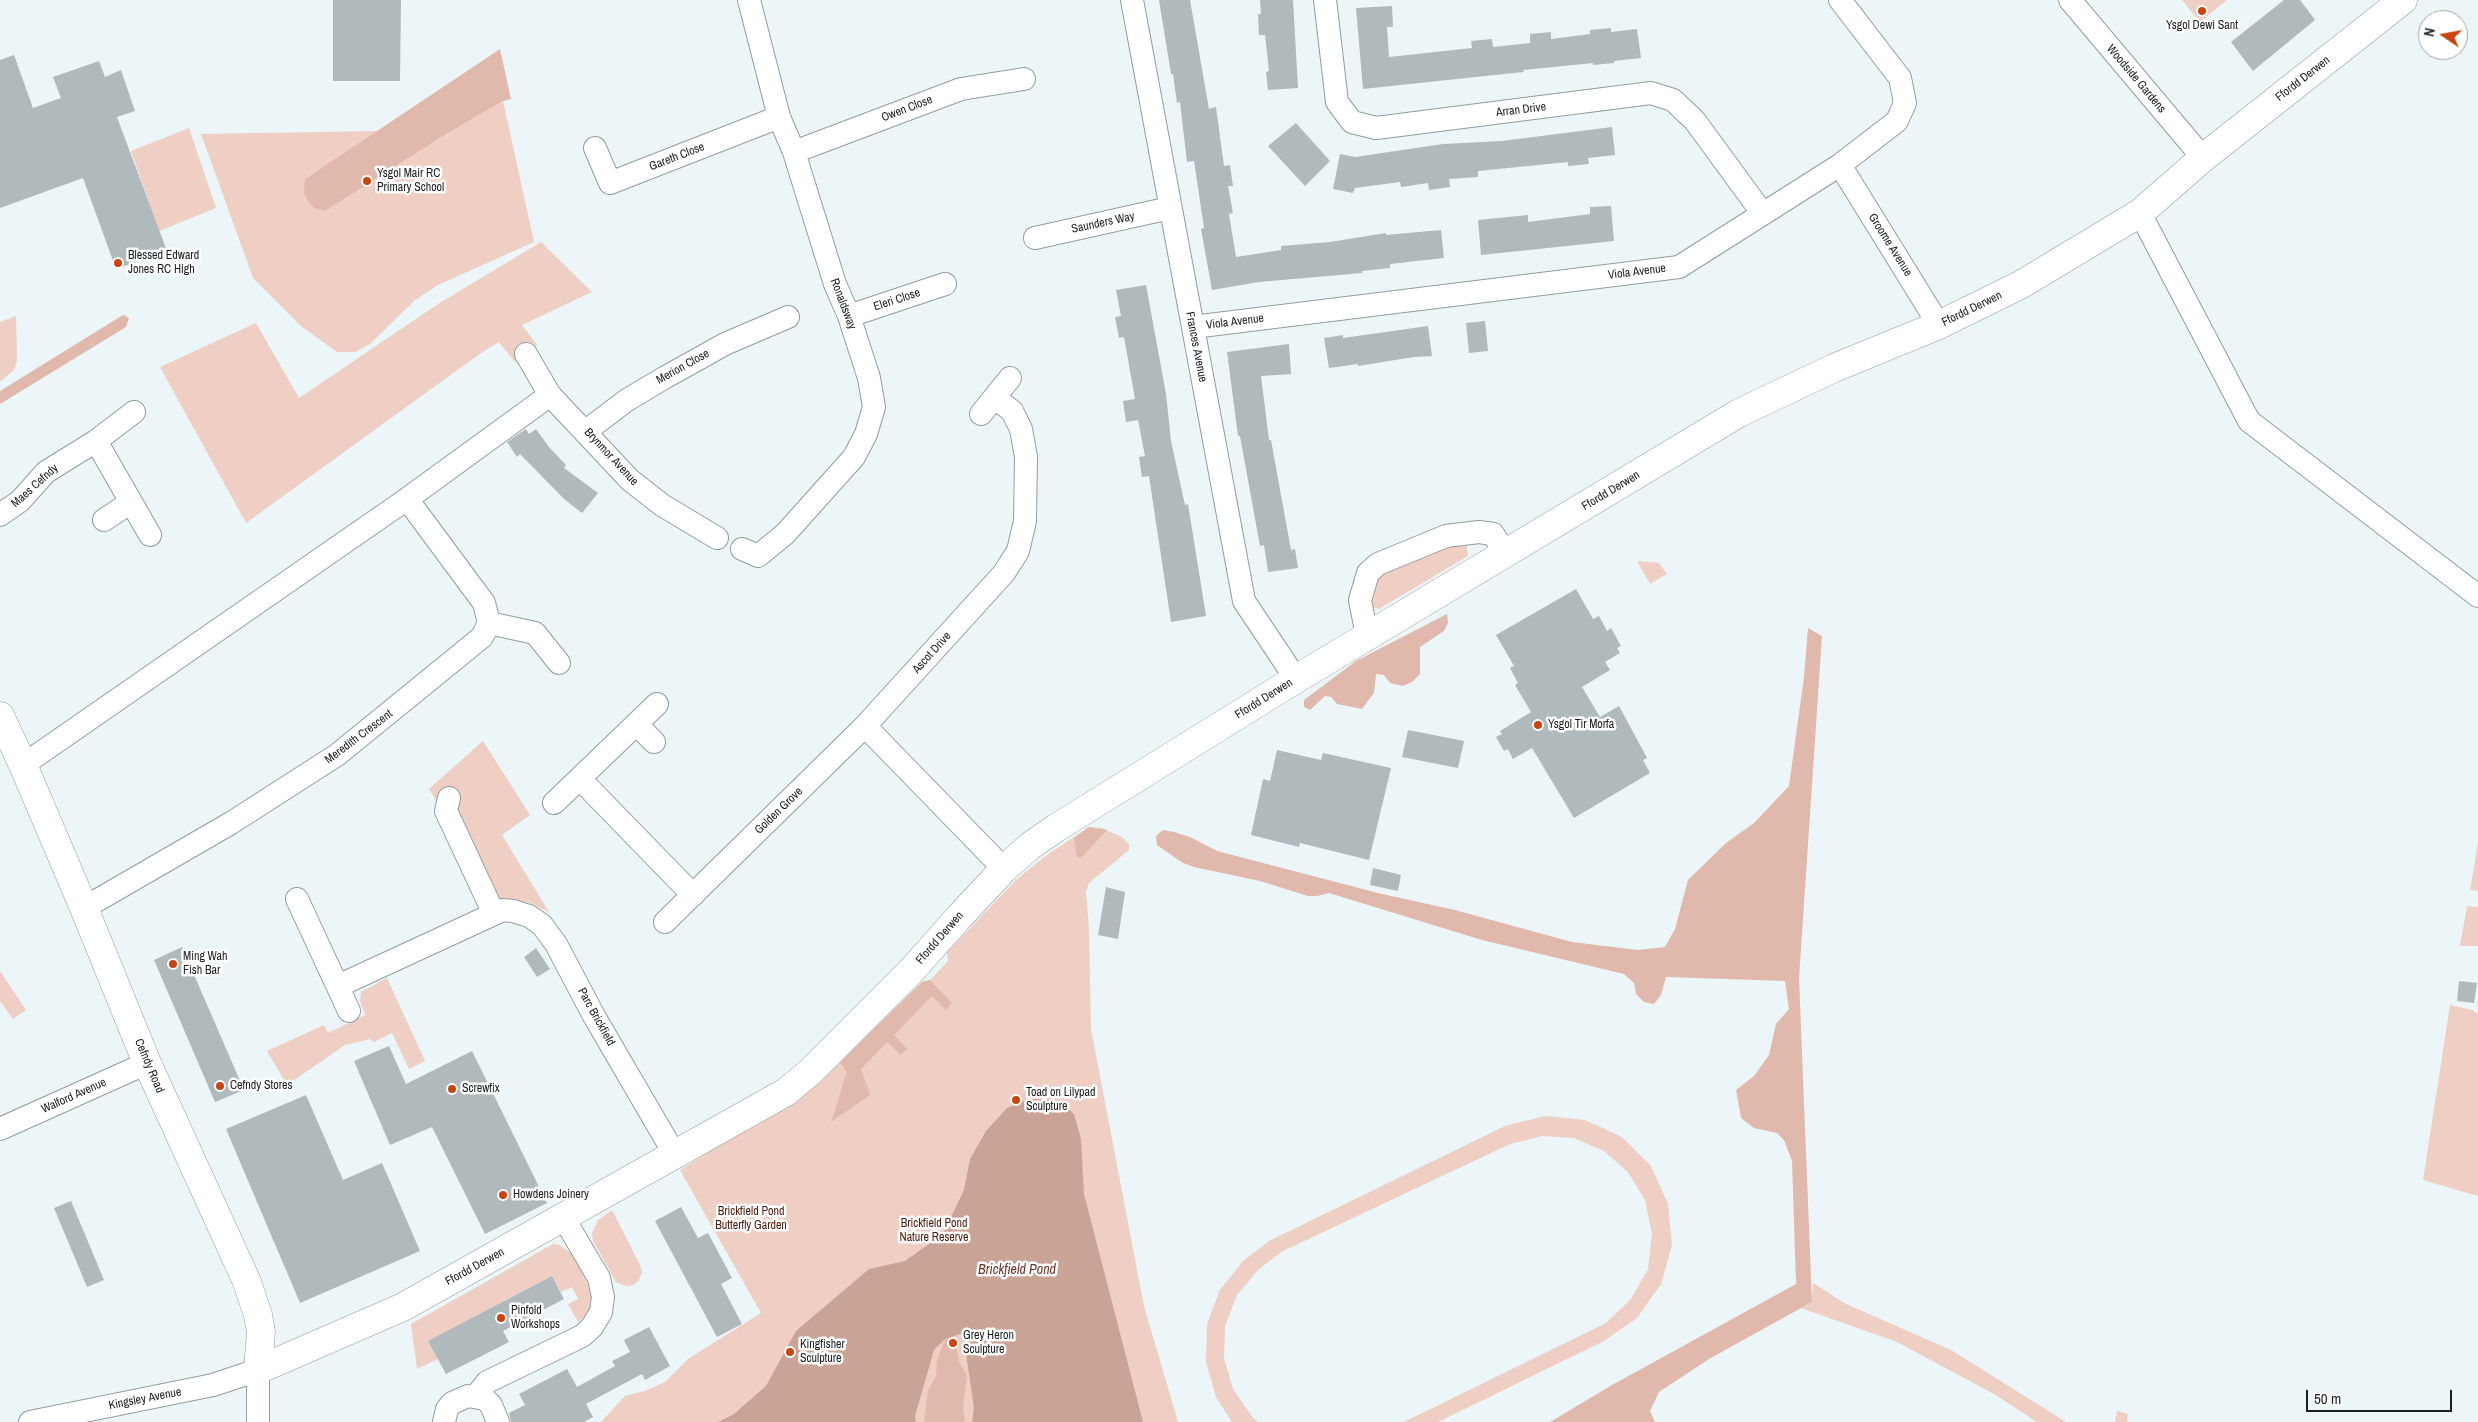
<!DOCTYPE html>
<html>
<head>
<meta charset="utf-8">
<style>
  body { margin:0 }
  #map { position:relative; width:2478px; height:1422px; overflow:hidden; background:#ecf5f8; font-family:"Archivo Narrow",sans-serif }
  canvas { display:block }
  .north { position:absolute; left:2418px; top:10px; width:50px; height:50px; box-sizing:border-box; background:#fff; border:1px solid #a4a5a5; border-radius:50%; rotate:282deg; font-size:14px; font-weight:700; line-height:20px; text-align:center; color:#1b1e1f }
  .north::after { content:''; display:block; margin:auto; width:18px; height:22px; background:#cb4410; clip-path:polygon(50% 0,100% 100%,50% 72%,0 100%) }
  .scale { position:absolute; left:2306px; top:1390px; width:146px; height:22px; box-sizing:border-box; border:2px solid #1b1e1f; border-top:0; padding-left:6px; font-size:15px; line-height:18px; white-space:nowrap; color:#1b1e1f; -webkit-text-stroke:4px #fff; paint-order:stroke }
</style>
</head>
<body>
<div id="map">
<canvas width="2478" height="1422"></canvas>
<div class="north">N</div>
<div class="scale">50 m</div>
</div>
<script>
const c = document.querySelector('canvas').getContext('2d');
c.lineJoin = 'round';
function fillPath(path, color) { c.fillStyle = color; c.fill(path, 'evenodd'); }
const poly = rows => new Path2D(rows.map(r => 'M' + r).join(''));
function trace(path, color, width, dash) { c.strokeStyle = color; c.lineWidth = width; c.lineCap = dash ? 'butt' : 'round'; c.setLineDash(dash || []); c.stroke(path); }
function label(font, color, halo, rows, align = 'center') {
  c.font = font + ' "Archivo Narrow",sans-serif'; c.lineWidth = 5; c.setLineDash([]); c.textBaseline = 'middle'; c.strokeStyle = halo; c.fillStyle = color; for (const [text, x, y, turn = 0] of rows) {
    c.save(); c.translate(x, y); c.rotate((+turn || 0) * Math.PI / 180); c.textAlign = isNaN(turn) ? turn : align; if (halo) c.strokeText(text, 0, 0); c.fillText(text, 0, 0); c.restore();
  }
}
const green = poly([
  [2182,0,2227,0,2200,22],
  [503,101,534,242,438,285,415,300,370,344,355,352,337,352,301,326,253,278,201,134,379,131,305,179,438,139],
  [189,128,216,208,159,231,131,151],
  [541,242,592,292,522,325,537,345,515,362,499,342,481,353,246,523,160,367,256,323,299,398,438,304],
  [16,316,17,361,14,370,0,382,0,322],
  [1466,541,1468,556,1379,609,1372,607,1370,591,1384,568],
  [1637,561,1659,563,1667,574,1650,584],
  [483,741,530,815,502,835,549,912,528,902,495,898,429,789],
  [1089,827,1102,828,1122,837,1129,844,1129,850,1089,883,1086,892,1089,929,1091,1029,1144,1306,1178,1422,601,1422,625,1396,645,1391,665,1382,688,1359,761,1313,680,1170,792,1099,840,1062,922,982,930,980,948,961,947,952,1016,880,1044,857],
  [2478,842,2478,891,2470,890],
  [2467,906,2478,907,2478,946,2460,946],
  [0,971,26,1010,13,1019,0,1001],
  [387,978,425,1061,409,1069,392,1033,374,1042,370,1039,345,1045,287,1085,267,1051,324,1025,328,1033,365,1015,360,1001,361,992],
  [2450,1005,2472,1010,2478,1014,2478,1196,2423,1180],
  [1545,1116,1585,1120,1622,1137,1651,1166,1668,1204,1672,1245,1661,1284,1637,1318,1604,1341,1438,1422,1404,1422,1606,1323,1631,1299,1648,1269,1652,1234,1645,1200,1628,1172,1604,1151,1574,1138,1542,1136,1510,1144,1281,1252,1258,1270,1237,1295,1225,1326,1224,1358,1233,1389,1253,1418,1258,1422,1232,1422,1216,1397,1206,1362,1207,1324,1220,1290,1243,1261,1269,1241,1505,1126],
  [612,1210,640,1265,642,1272,639,1280,634,1285,626,1286,616,1282,593,1241,592,1233,598,1220],
  [553,1244,559,1245,574,1255,590,1289,593,1297,590,1309,584,1317,578,1322,568,1304,578,1299,572,1287,561,1292,552,1276,429,1341,438,1359,417,1369,411,1324],
  [1813,1283,1846,1304,1951,1350,2066,1422,2037,1422,1994,1394,1897,1342,1801,1308,1812,1302],
  [2117,1411,2128,1414,2127,1422,2115,1422]
]);
const forest = poly([
  [500,49,511,99,503,101,438,139,325,211,314,208,308,201,304,192,305,179],
  [123,315,129,318,126,327,0,404,0,391],
  [1447,614,1448,623,1444,631,1420,647,1420,674,1412,682,1403,686,1390,683,1384,675,1376,674,1374,693,1362,709,1337,704,1331,697,1325,696,1310,710,1304,707,1304,700,1356,661],
  [1808,628,1822,636,1799,978,1812,1302,1709,1359,1659,1392,1650,1411,1655,1422,1550,1422,1612,1385,1796,1284,1792,1161,1784,1140,1777,1133,1754,1128,1741,1118,1736,1090,1754,1076,1769,1055,1776,1024,1789,1009,1785,981,1666,977,1661,995,1654,1004,1644,1002,1636,994,1634,983,1624,974,1482,940,1329,893,1317,896,1308,896,1260,881,1194,867,1183,863,1157,845,1156,836,1163,830,1174,832,1190,837,1217,851,1378,893,1455,910,1572,942,1638,950,1665,947,1675,929,1688,880,1726,843,1754,823,1789,786,1804,677],
  [1089,827,1107,830,1082,857,1077,857,1074,838],
  [930,980,952,1003,946,1010,932,996,894,1035,907,1049,901,1055,887,1042,861,1069,870,1095,831,1122,847,1072,840,1062,922,982],
  [951,1336,955,1339,959,1362,967,1376,963,1408,965,1422,924,1422,928,1390,936,1376,937,1360,945,1339]
]);
const water = poly([
  [1029,1099,1059,1100,1074,1114,1081,1139,1084,1194,1143,1422,972,1422,974,1408,963,1333,945,1339,934,1350,915,1416,916,1422,718,1422,734,1414,766,1386,796,1331,869,1269,905,1261,943,1234,964,1190,970,1159,986,1131,1007,1108]
]);
const building = poly([
  [333,0,401,0,400,81,333,81],
  [1159,0,1190,0,1209,109,1216,107,1224,166,1230,165,1233,186,1228,186,1233,213,1229,214,1236,257,1281,250,1281,246,1330,242,1386,233,1386,235,1441,230,1444,258,1390,264,1390,268,1362,271,1362,273,1259,282,1212,290,1201,229,1204,228,1194,161,1187,162,1180,102,1177,103,1173,74,1171,74],
  [1260,0,1293,0,1298,88,1268,90,1266,72,1269,71,1265,35,1259,35,1258,14,1261,14],
  [2284,0,2300,0,2315,20,2253,71,2231,42],
  [1392,6,1393,27,1387,27,1389,57,1472,48,1471,41,1492,39,1493,47,1530,43,1530,34,1551,32,1551,39,1590,34,1590,30,1611,28,1611,32,1637,29,1641,58,1614,61,1614,63,1593,65,1593,63,1523,70,1524,72,1504,74,1363,89,1356,8],
  [14,55,33,108,61,98,53,77,99,61,105,77,121,70,135,111,117,117,167,251,116,269,83,178,0,208,0,60],
  [1296,123,1330,161,1305,186,1268,146],
  [1612,127,1615,155,1588,158,1589,164,1568,166,1568,162,1478,171,1478,177,1449,179,1450,187,1429,190,1428,183,1401,187,1400,182,1355,188,1353,193,1333,189,1340,154,1355,157,1443,144,1502,141],
  [1611,206,1614,241,1481,255,1478,220,1528,215,1528,222,1590,214,1590,207],
  [1146,285,1166,394,1171,441,1185,505,1188,504,1206,616,1171,622,1149,476,1142,477,1139,457,1145,456,1138,420,1126,422,1123,401,1135,399,1124,337,1119,338,1115,317,1121,316,1116,290],
  [1485,321,1488,351,1469,353,1466,323],
  [1428,326,1432,356,1414,357,1358,366,1358,364,1329,368,1324,338,1343,335,1343,338],
  [1289,344,1291,374,1261,376,1269,440,1271,440,1291,550,1295,549,1298,568,1268,572,1264,545,1260,546,1240,436,1238,436,1227,352],
  [526,429,529,434,536,429,549,447,566,465,564,468,598,493,582,513,564,499,520,454,517,457,507,442],
  [1576,589,1593,619,1599,616,1607,631,1611,628,1621,646,1617,648,1620,653,1605,662,1610,670,1582,687,1600,717,1619,706,1647,758,1643,760,1650,773,1574,818,1532,748,1513,759,1508,749,1504,751,1496,737,1502,734,1500,731,1531,712,1515,685,1518,683,1510,668,1514,666,1496,635],
  [1408,730,1464,741,1458,768,1402,757],
  [1277,750,1321,760,1323,753,1391,768,1369,860,1300,843,1299,847,1251,835,1263,779,1270,781],
  [1373,868,1401,875,1398,891,1370,885],
  [1106,887,1125,892,1118,939,1098,935],
  [182,947,244,1090,215,1102,154,960],
  [536,948,550,969,537,977,524,957],
  [2459,981,2477,983,2474,1003,2457,1001],
  [389,1046,406,1084,472,1051,547,1203,485,1234,432,1127,390,1145,354,1061],
  [306,1095,343,1180,382,1163,420,1251,300,1303,226,1129],
  [71,1201,104,1280,87,1287,54,1208],
  [681,1207,698,1238,708,1233,732,1278,721,1284,742,1324,717,1337,655,1221],
  [552,1276,564,1299,503,1331,509,1342,446,1374,428,1341],
  [649,1327,670,1366,645,1380,642,1374,586,1404,593,1417,584,1422,511,1422,509,1413,525,1405,519,1394,567,1369,577,1387,615,1366,612,1361,630,1352,624,1340]
]);
const street = poly([
  [1132,0,1244,601,1296,679],
  [1325,0,1337,102,1352,122,1376,128,1651,93,1673,100,1695,121,1763,214],
  [2070,0,2203,158],
  [595,148,610,183,779,117],
  [794,152,961,89,1024,79],
  [1840,165,1939,325],
  [2140,213,2249,421,2478,596],
  [1035,238,1170,208],
  [849,316,945,284],
  [1193,327,1679,267,1840,165,1897,121,1905,103,1900,78,1840,0],
  [526,354,550,395,630,480,662,505,717,538],
  [995,398,1012,411,1021,429,1026,457,1025,521,1018,551,1004,573,865,726,1004,869],
  [981,414,1010,378],
  [586,431,627,400,664,378,725,344,788,317],
  [96,441,150,535],
  [0,515,20,501,46,472,96,441,134,412],
  [104,520,131,502],
  [742,549,758,556,785,534,854,457,866,434,874,407,869,378,849,316,835,284,794,152,779,117,749,0],
  [489,623,535,633,559,663],
  [1367,636,1360,600,1368,573,1378,564,1446,536,1479,532,1493,534,1506,554],
  [636,724,654,742],
  [23,765,407,499,550,395],
  [580,779,693,895],
  [449,798,446,811,494,914],
  [554,803,657,704],
  [297,899,349,1011],
  [84,908,231,823,337,755,482,637,489,623,484,603,407,499],
  [665,922,865,726],
  [338,986,494,914,503,910,513,911,529,916,542,925,556,944,594,1016,675,1155],
  [0,1129,147,1063],
  [476,1396,487,1382,582,1336,592,1327,601,1312,603,1297,599,1278,563,1217],
  [30,1422,213,1385,258,1370,258,1422],
  [444,1422,447,1409,452,1403,468,1396,485,1399,491,1405,498,1422]
]);
const secondary = poly([
  [0,716,23,765,84,908,147,1063,247,1282,258,1315,261,1332,258,1370,403,1307,786,1092,811,1071,912,970,959,917,1004,869,1030,846,1056,828,1296,679,1739,413,1834,368,1939,325,2022,284,2140,213,2203,158,2403,0]
]);
const markers = [
  [2202,11,5,"#cb4410"],
  [367,181,5,"#cb4410"],
  [118,263,5,"#cb4410"],
  [1538,725,5,"#cb4410"],
  [173,964,5,"#cb4410"],
  [220,1086,5,"#cb4410"],
  [452,1089,5,"#cb4410"],
  [1016,1100,5,"#cb4410"],
  [503,1195,5,"#cb4410"],
  [501,1318,5,"#cb4410"],
  [953,1343,5,"#cb4410"],
  [790,1352,5,"#cb4410"]
];
const poiNames = [
  ["Ysgol Dewi Sant",2202,26,"center"],
  ["Ysgol Mair RC",377,174],
  ["Primary School",377,188],
  ["Blessed Edward",128,256],
  ["Jones RC High",128,270],
  ["Ysgol Tir Morfa",1548,725],
  ["Ming Wah",183,957],
  ["Fish Bar",183,971],
  ["Cefndy Stores",230,1086],
  ["Screwfix",462,1089],
  ["Toad on Lilypad",1026,1093],
  ["Sculpture",1026,1107],
  ["Howdens Joinery",513,1195],
  ["Pinfold",511,1311],
  ["Workshops",511,1325],
  ["Grey Heron",963,1336],
  ["Sculpture",963,1350],
  ["Kingfisher",800,1345],
  ["Sculpture",800,1359]
];
const streetNames = [
  ["Woodside Gardens",2136,79,50],
  ["Ffordd Derwen",2303,79,-38],
  ["Owen Close",907,109,-21],
  ["Arran Drive",1521,110,-7],
  ["Gareth Close",677,157,-21],
  ["Saunders Way",1103,223,-12],
  ["Groome Avenue",1890,245,58],
  ["Viola Avenue",1637,272,-7],
  ["Eleri Close",897,300,-18],
  ["Ronaldsway",843,304,69],
  ["Ffordd Derwen",1972,309,-26],
  ["Viola Avenue",1235,322,-7],
  ["Frances Avenue",1196,347,79],
  ["Merion Close",683,367,-29],
  ["Brynmor Avenue",611,457,47],
  ["Maes Cefndy",35,486,-42],
  ["Ffordd Derwen",1611,491,-31],
  ["Ascot Drive",932,653,-48],
  ["Ffordd Derwen",1264,699,-32],
  ["Meredith Crescent",359,737,-37],
  ["Golden Grove",779,811,-44],
  ["Ffordd Derwen",940,938,-49],
  ["Parc Brickfield",596,1017,61],
  ["Cefndy Road",149,1066,67],
  ["Walford Avenue",74,1096,-24],
  ["Ffordd Derwen",475,1267,-29],
  ["Kingsley Avenue",145,1399,-11]
];
const parkNames = [
  ["Brickfield Pond",751,1212],
  ["Butterfly Garden",751,1226],
  ["Brickfield Pond",934,1224],
  ["Nature Reserve",934,1238]
];
const waterNames = [
  ["Brickfield Pond",1017,1270]
];
fillPath(green, '#efcec4');
fillPath(forest, '#e0b9ac');
fillPath(water, '#caa397');
fillPath(building, '#b0b9bc');
trace(street, '#939c9f', 24);
trace(secondary, '#939c9f', 29);
trace(street, '#fff', 22);
trace(secondary, '#fff', 28);
for (const [x, y, r, color] of markers) { const dot = new Path2D(); dot.arc(x, y, r, 0, 2 * Math.PI); c.fillStyle = color; c.fill(dot); trace(dot, '#fff', 2); }
label('12px', '#1b1e1f', '#fff', poiNames, 'left');
label('12px', '#1b1e1f', '#fff', streetNames);
label('12px', '#4c1b0b', '#fff', parkNames);
label('italic 14px', '#6b3727', '#fff', waterNames);
</script>
</body>
</html>
